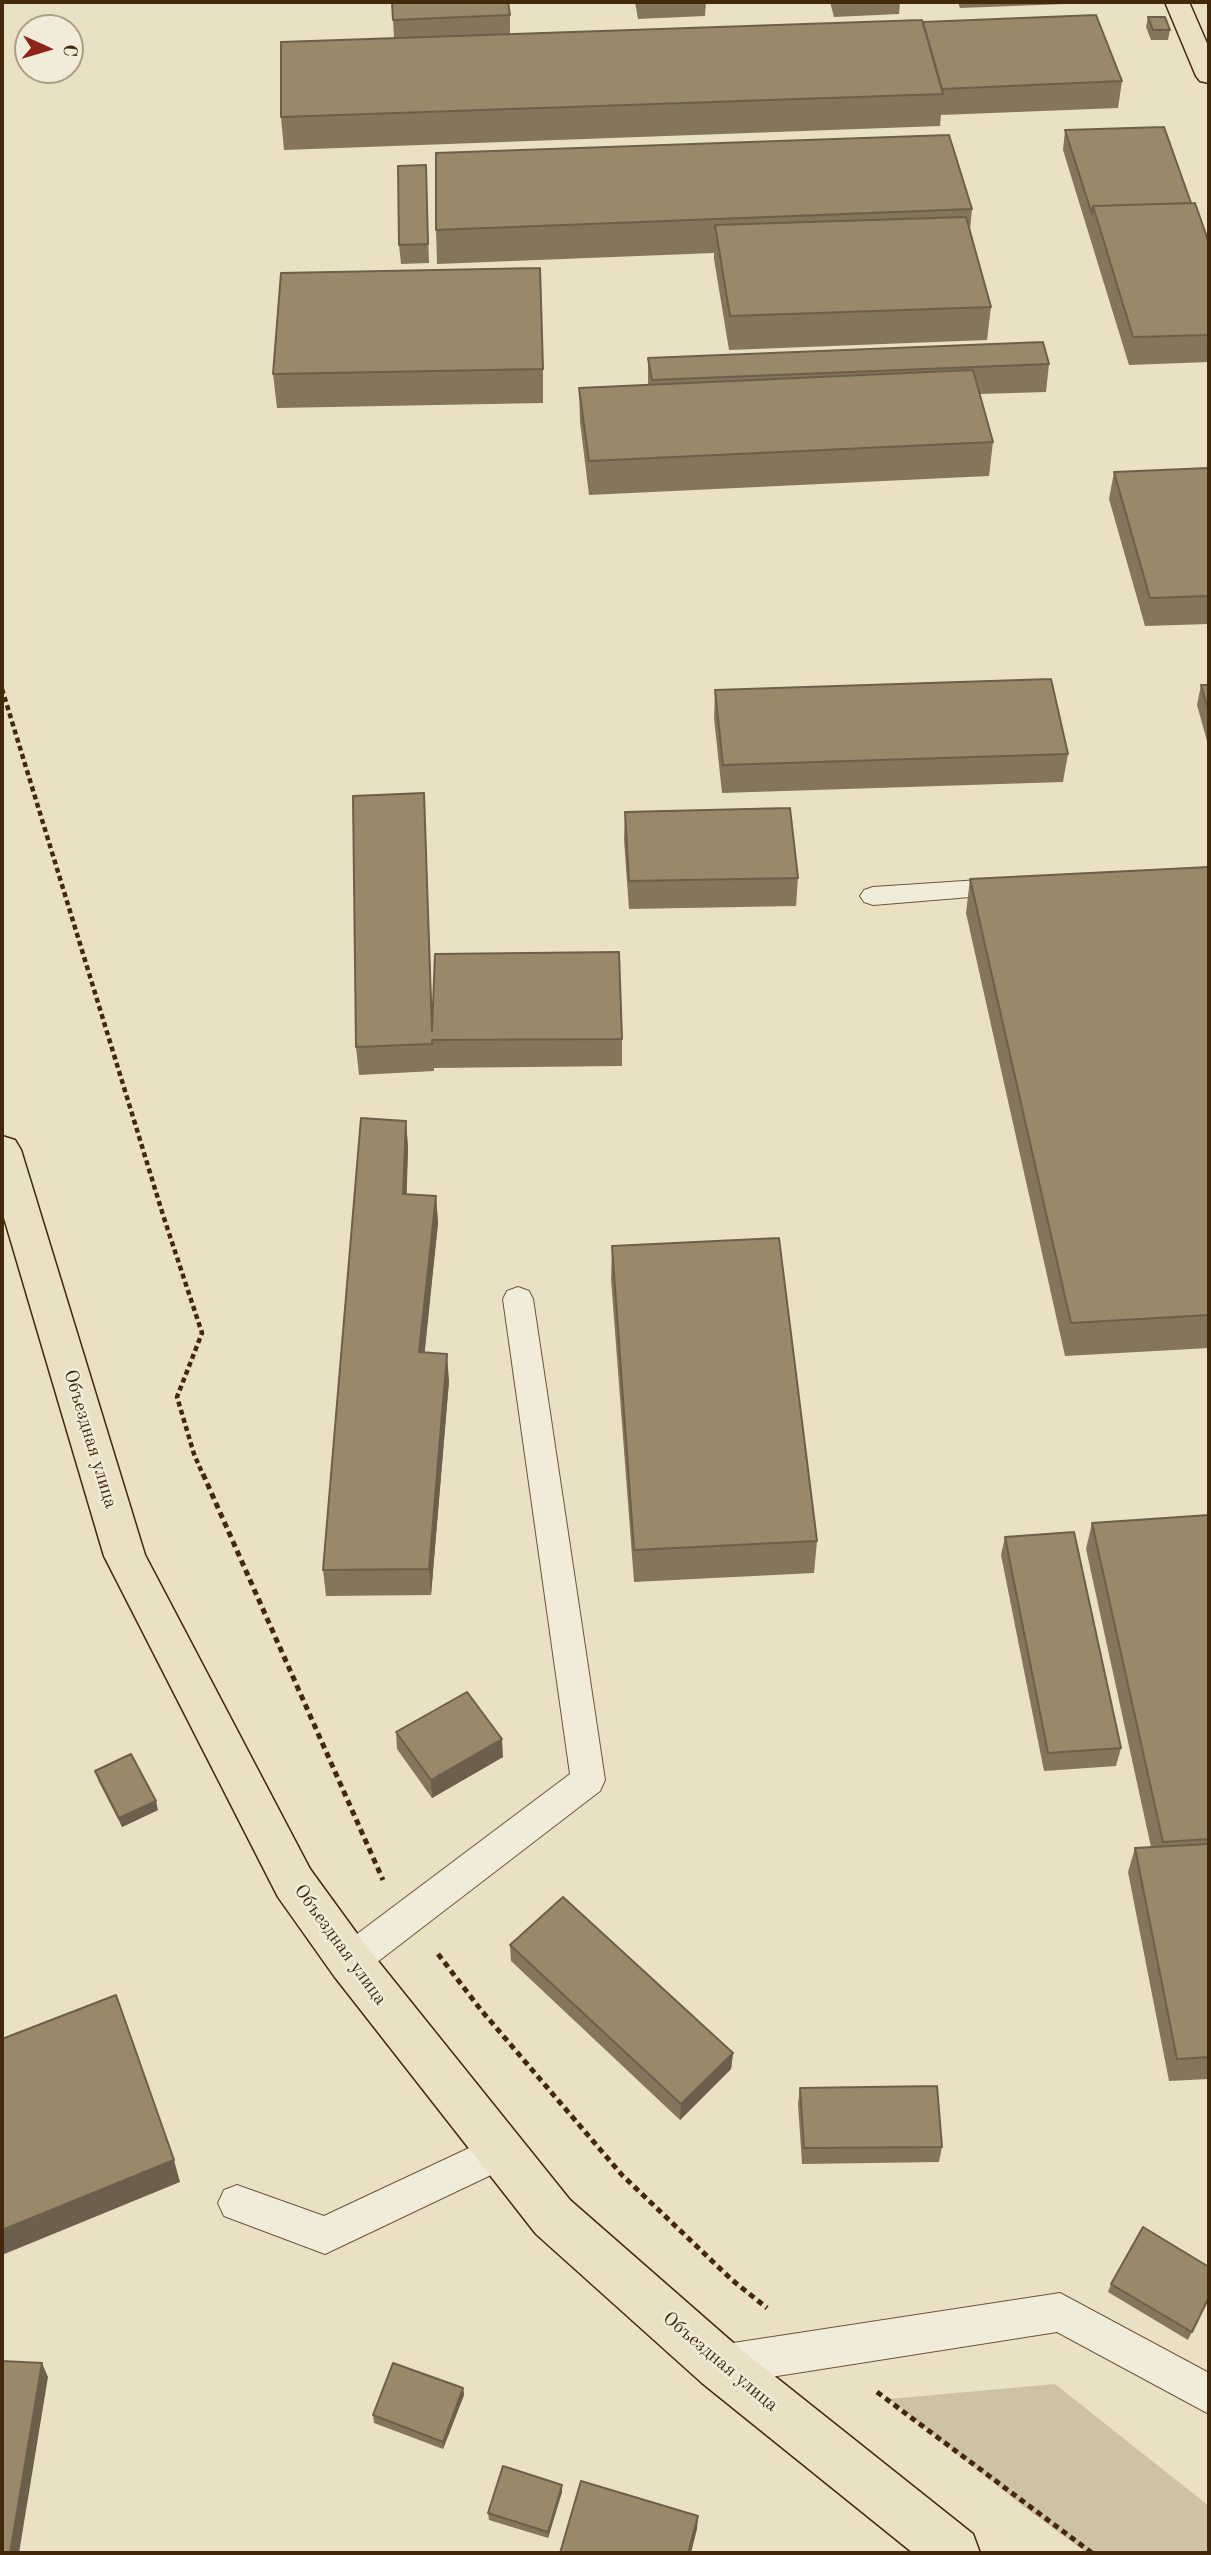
<!DOCTYPE html>
<html>
<head>
<meta charset="utf-8">
<style>
  body { margin:0 }
  #map { position:relative; width:1211px; height:2555px; overflow:hidden; background:#eae1c4; font-family:"Old Standard TT",serif }
  canvas { display:block }
  .frame { position:absolute; inset:0; border:4px solid #44280b; pointer-events:none }
  .north { position:absolute; left:14px; top:14px; width:70px; height:70px; box-sizing:border-box; background:#f1ecd9; border:2px solid #ac9e87; border-radius:50%; rotate:94deg; font-size:19px; font-weight:700; line-height:28px; text-align:center; color:#44280b }
  .north::after { content:''; display:block; margin:auto; width:24px; height:32px; background:#8f2418; clip-path:polygon(50% 0,100% 100%,50% 72%,0 100%) }
</style>
</head>
<body>
<div id="map">
<canvas width="1211" height="2555"></canvas>
<div class="frame"></div>
<div class="north">С</div>
</div>
<script>
const c = document.querySelector('canvas').getContext('2d');
c.lineJoin = 'round';
function fillPath(path, color) { c.fillStyle = color; c.fill(path, 'evenodd'); }
const poly = rows => new Path2D(rows.map(r => 'M' + r).join(''));
function trace(path, color, width, dash) { c.strokeStyle = color; c.lineWidth = width; c.lineCap = dash ? 'butt' : 'round'; c.setLineDash(dash || []); c.stroke(path); }
function label(font, color, halo, rows, align = 'center') {
  c.font = font + ' "Old Standard TT",serif'; c.lineWidth = 5; c.setLineDash([]); c.textBaseline = 'middle'; c.strokeStyle = halo; c.fillStyle = color; for (const [text, x, y, turn = 0] of rows) {
    c.save(); c.translate(x, y); c.rotate((+turn || 0) * Math.PI / 180); c.textAlign = isNaN(turn) ? turn : align; if (halo) c.strokeText(text, 0, 0); c.fillText(text, 0, 0); c.restore();
  }
}
const green = poly([
  [1055,2384,1209,2506,1209,2553,1087,2553,1024,2507,889,2399]
]);
const pathFar1 = poly([
  [2,689,163,1215,202,1333,177,1397,194,1454,203,1475]
]);
const path = poly([
  [203,1474,383,1880],
  [438,1954,481,2010,622,2175,732,2280,767,2308],
  [877,2392,1092,2553]
]);
const lane = poly([
  [1010,878,1019,881,1023,887,1019,893,873,905,864,902,860,896,864,890,873,887,1010,878],
  [518,1287,529,1291,533,1299,605,1780,600,1791,363,1973,350,1977,337,1973,332,1961,337,1949,570,1774,503,1299,507,1291,518,1287],
  [499,2134,512,2139,518,2152,512,2165,325,2254,224,2216,218,2203,224,2190,237,2185,324,2216,499,2134],
  [1060,2293,1209,2373,1209,2414,1057,2332,720,2385,706,2379,700,2365,706,2351,720,2345,1060,2293]
]);
const primary = poly([
  [1165,2,1189,2,1209,48,1209,83,1200,81,1196,76,1165,2],
  [2,1136,15,1140,21,1150,145,1555,310,1869,366,1946,570,2200,738,2347,973,2534,980,2553,913,2553,702,2383,536,2234,334,1976,278,1897,104,1556,2,1211,2,1136]
]);
const wall = poly([
  [392,2,510,15,510,34,923,22,1122,81,1118,108,941,115,940,126,284,150,281,117,394,38],
  [635,2,706,2,705,16,638,19],
  [830,2,900,2,899,14,834,17],
  [958,2,1065,2,1065,4,960,8],
  [1148,17,1170,30,1168,40,1151,40,1146,27],
  [1065,130,1191,203,1209,243,1209,362,1129,365,1063,150],
  [426,165,429,263,401,264,399,245],
  [972,209,970,230,991,307,987,340,729,350,714,259,714,253,437,264,436,230],
  [648,358,1049,364,1046,392,979,394,993,442,989,476,589,495,580,422,579,388,648,385],
  [543,369,543,403,277,408,273,374],
  [1209,468,1209,624,1145,626,1109,499,1114,472],
  [1201,685,1209,685,1209,748,1197,705],
  [715,690,1068,754,1063,782,722,793,714,718],
  [424,793,432,1020,622,1039,622,1066,434,1068,434,1071,359,1075,356,1047],
  [625,812,798,878,796,906,629,909,624,840],
  [1209,867,1209,1348,1065,1356,966,913,970,879],
  [406,1121,408,1148,406,1194,436,1196,438,1223,424,1352,449,1381,431,1595,326,1596,323,1570],
  [612,1246,817,1541,814,1573,634,1582,611,1279],
  [1209,1515,1209,2079,1169,2081,1128,1872,1135,1848,1151,1847,1086,1549,1092,1523],
  [1005,1537,1121,1748,1116,1766,1044,1771,1001,1555],
  [396,1732,503,1757,432,1798,397,1749],
  [95,1771,158,1810,122,1827,98,1780],
  [510,1945,733,2053,731,2069,680,2120,511,1961],
  [800,2088,942,2147,939,2162,802,2164,798,2104],
  [1111,2284,1209,2298,1188,2340,1108,2292],
  [463,2388,464,2395,443,2449,374,2423,373,2415],
  [562,2485,562,2492,548,2538,489,2520,488,2513]
]);
const shadedWall = poly([
  [424,793,425,822,433,1040,432,1040],
  [406,1121,408,1148,406,1221,403,1194],
  [436,1196,438,1223,422,1379,419,1352],
  [447,1354,449,1381,431,1595,429,1569],
  [502,1739,503,1757,432,1798,431,1780],
  [156,1801,158,1810,122,1827,119,1818],
  [733,2053,731,2069,680,2120,681,2104],
  [174,2160,180,2182,2,2255,2,2230],
  [42,2363,48,2377,19,2553,10,2553],
  [463,2388,464,2395,443,2449,443,2442],
  [562,2485,562,2492,548,2538,548,2532],
  [698,2516,697,2529,691,2553,688,2553]
]);
const building = poly([
  [392,2,508,2,510,15,393,20,392,2],
  [1096,15,1122,81,942,89,923,22,1096,15],
  [1148,17,1165,17,1170,30,1153,30,1148,17],
  [922,20,943,94,281,117,281,42,922,20],
  [1164,127,1191,203,1093,206,1092,214,1065,130,1164,127],
  [949,135,972,209,436,230,436,153,949,135],
  [426,165,428,244,399,245,398,166,426,165],
  [1195,203,1209,243,1209,335,1133,337,1093,206,1195,203],
  [966,217,991,307,730,316,715,225,966,217],
  [540,268,543,369,273,374,281,273,540,268],
  [1043,342,1049,364,652,380,648,358,1043,342],
  [973,370,993,442,589,461,579,388,973,370],
  [1209,468,1209,596,1150,598,1114,472,1209,468],
  [1051,679,1068,754,723,765,715,690,1051,679],
  [1201,685,1209,685,1209,713,1201,685],
  [424,793,432,1031,435,954,619,952,622,1039,432,1040,432,1044,356,1047,353,796,424,793],
  [790,808,798,878,629,881,625,812,790,808],
  [1209,867,1209,1315,1071,1323,970,879,1209,867],
  [361,1118,406,1121,403,1194,436,1196,419,1352,447,1354,429,1569,323,1570,361,1118],
  [779,1238,817,1541,634,1550,612,1246,779,1238],
  [1209,1515,1209,1839,1163,1842,1092,1523,1209,1515],
  [1074,1532,1121,1748,1048,1753,1005,1537,1074,1532],
  [467,1692,502,1739,431,1780,396,1732,467,1692],
  [131,1754,156,1801,119,1818,95,1771,131,1754],
  [1209,1844,1209,2057,1177,2059,1135,1848,1209,1844],
  [563,1897,733,2053,681,2104,510,1945,563,1897],
  [116,1995,174,2160,2,2230,2,2039,116,1995],
  [937,2086,942,2147,804,2148,800,2088,937,2086],
  [1143,2227,1209,2267,1209,2297,1192,2332,1111,2284,1143,2227],
  [2,2361,42,2363,10,2553,2,2553,2,2361],
  [393,2363,463,2388,443,2442,373,2415,393,2363],
  [503,2466,562,2485,548,2532,488,2513,503,2466],
  [581,2481,698,2516,688,2553,560,2553,581,2481]
]);
const streetNames = [
  ["Объездная улица",90,1439,73],
  ["Объездная улица",340,1945,54],
  ["Объездная улица",720,2362,40]
];
fillPath(green, '#cec2a5');
trace(lane, '#6e5639', 2);
trace(primary, '#44280b', 3);
trace(pathFar1, '#44280b', 4.5, [5, 3.5]);
trace(path, '#44280b', 5, [6, 4.5]);
fillPath(lane, '#f1ecd9');
fillPath(primary, '#eae1c4');
fillPath(wall, '#84755c');
fillPath(shadedWall, '#6c5f4b');
fillPath(building, '#9a886b');
trace(building, '#6c5f4b', 2);
label('19px', '#44280b', '#f1ecd9', streetNames);
</script>
</body>
</html>
